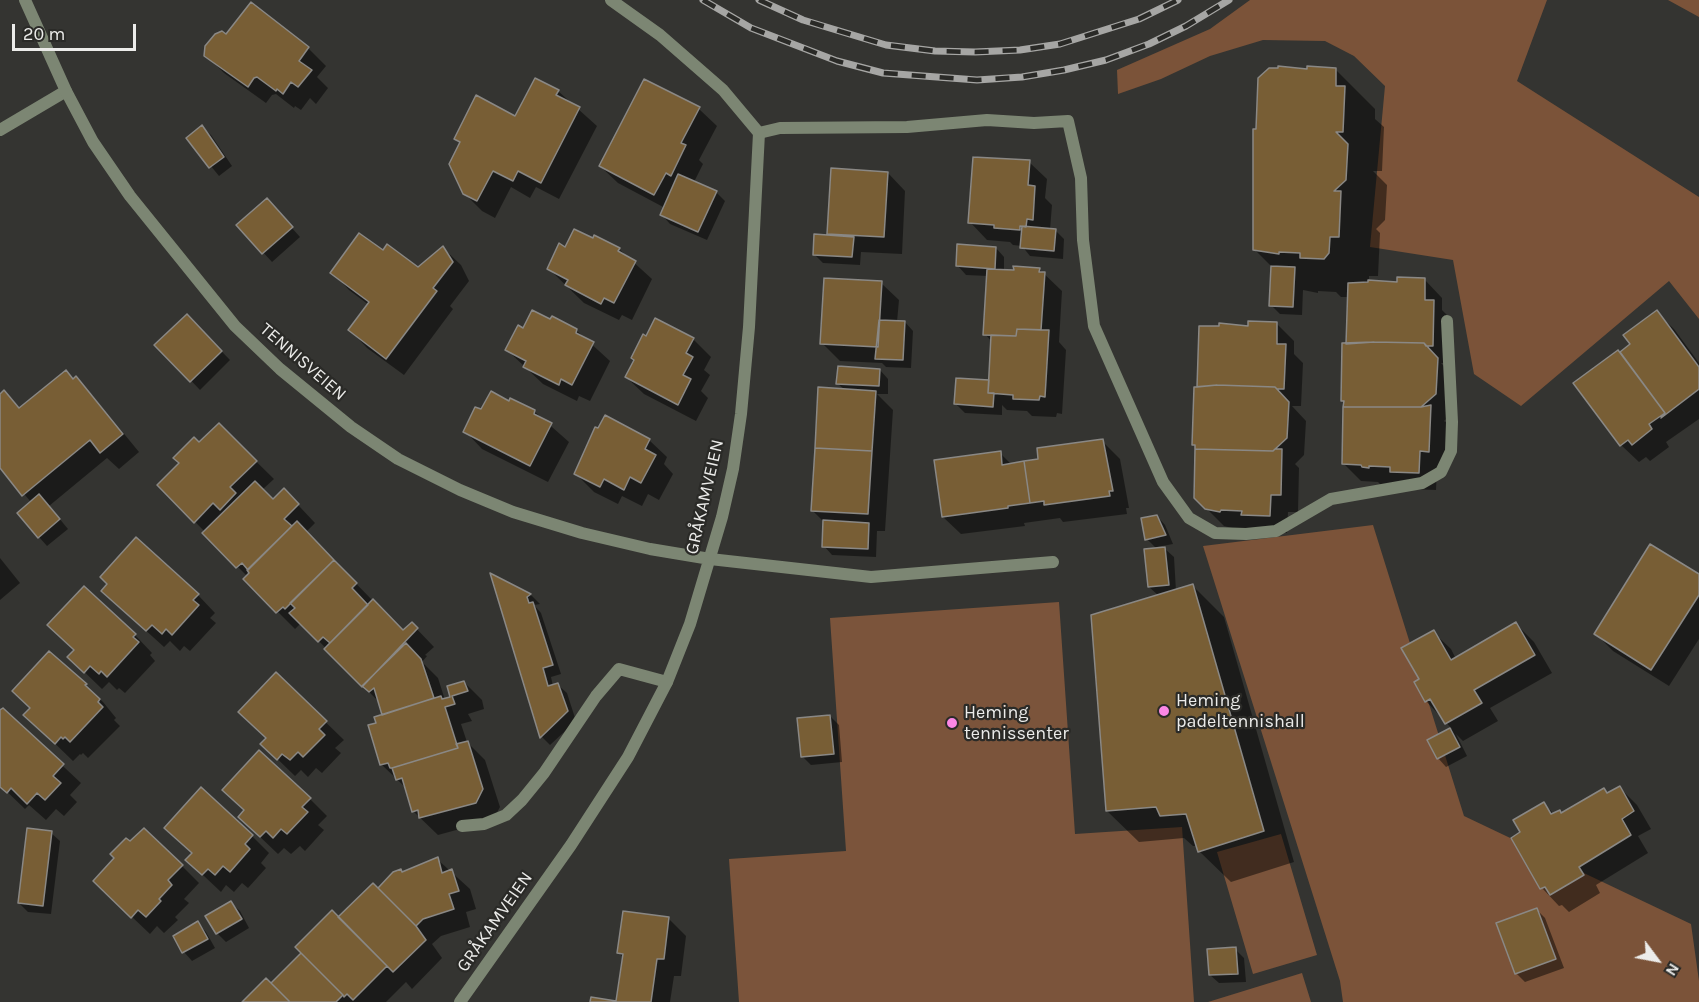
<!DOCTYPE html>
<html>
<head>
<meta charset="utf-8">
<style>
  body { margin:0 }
  #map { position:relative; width:1699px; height:1002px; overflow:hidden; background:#343431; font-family:Karla,sans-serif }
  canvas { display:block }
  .north { position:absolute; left:1627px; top:930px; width:60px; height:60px; -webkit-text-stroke:4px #2a2a27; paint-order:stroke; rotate:122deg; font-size:16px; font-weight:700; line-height:24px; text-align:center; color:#ececea }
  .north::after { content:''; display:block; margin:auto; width:21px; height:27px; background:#ececea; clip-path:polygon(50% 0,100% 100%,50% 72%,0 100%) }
  .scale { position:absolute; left:12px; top:24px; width:124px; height:27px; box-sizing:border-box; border:3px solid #ececea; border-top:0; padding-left:8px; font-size:18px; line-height:21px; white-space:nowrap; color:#ececea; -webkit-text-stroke:4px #2a2a27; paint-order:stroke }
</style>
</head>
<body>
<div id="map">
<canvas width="1699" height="1002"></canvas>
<div class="north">N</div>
<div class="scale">20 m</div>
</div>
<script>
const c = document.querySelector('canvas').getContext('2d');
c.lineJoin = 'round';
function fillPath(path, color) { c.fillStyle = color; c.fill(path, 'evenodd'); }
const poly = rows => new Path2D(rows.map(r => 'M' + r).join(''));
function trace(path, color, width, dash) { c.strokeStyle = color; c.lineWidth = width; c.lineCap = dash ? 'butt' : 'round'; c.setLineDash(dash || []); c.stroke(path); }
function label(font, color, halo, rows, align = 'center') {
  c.font = font + ' Karla,sans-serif'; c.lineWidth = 4.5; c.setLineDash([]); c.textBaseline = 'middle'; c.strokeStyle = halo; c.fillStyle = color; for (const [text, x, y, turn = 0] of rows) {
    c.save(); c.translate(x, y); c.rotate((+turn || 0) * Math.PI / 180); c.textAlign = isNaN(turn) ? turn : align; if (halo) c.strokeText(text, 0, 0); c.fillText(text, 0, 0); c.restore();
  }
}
const green = poly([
  [1059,602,1075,834,1182,827,1194,1002,739,1002,729,859,846,851,830,618],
  [1281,834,1317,955,1253,974,1217,852],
  [1302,973,1311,1002,1208,1002]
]);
const forest = poly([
  [1250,0,1547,0,1517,81,1699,197,1699,319,1669,281,1521,406,1474,374,1453,260,1370,247,1385,86,1354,56,1325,41,1263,40,1210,56,1161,79,1118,94,1117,70,1210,29],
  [1668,0,1699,0,1699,17],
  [1373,525,1464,816,1691,924,1699,981,1699,1002,1343,1002,1340,981,1203,546]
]);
const shadow = poly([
  [251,4,308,48,326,66,317,77,328,88,316,104,310,98,301,110,295,106,294,108,276,94,272,95,266,103,224,73,206,55,226,36],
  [1335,69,1375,109,1375,119,1384,127,1382,171,1373,171,1387,185,1385,220,1376,229,1380,233,1378,276,1369,276,1369,281,1398,283,1425,280,1442,298,1442,310,1451,319,1450,363,1441,363,1454,377,1453,412,1444,421,1448,424,1446,468,1437,468,1436,490,1409,489,1381,485,1378,482,1361,481,1344,464,1344,345,1348,345,1349,297,1341,297,1336,292,1318,291,1318,293,1303,290,1302,315,1280,314,1271,305,1272,267,1254,249,1309,70],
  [645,81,699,109,717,126,699,160,703,164,694,182,716,192,725,201,707,240,670,224,662,215,665,208,618,183,600,166],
  [558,91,597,126,559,199,536,187,530,198,511,187,495,218,482,211,464,193,461,143,456,138,516,118],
  [202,127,211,135,232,166,219,176,188,138],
  [1029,162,1047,179,1045,198,1052,205,1050,230,1055,230,1064,239,1063,259,1030,256,1022,246,1013,245,1010,242,987,240,970,222],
  [888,173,905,191,902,254,861,252,860,265,823,263,814,254,832,237,828,233],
  [275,209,300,237,272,262,238,225],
  [443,248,461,265,469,281,450,306,453,309,404,375,367,348,350,330,369,305,349,290,332,272,383,252,418,269],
  [996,248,1004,257,1004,271,1039,269,1062,291,1059,342,1066,350,1062,414,1057,413,1056,417,1032,416,1027,411,1007,410,1002,405,1002,415,965,413,956,404,990,381,992,342,985,334,988,276,966,275,958,266],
  [566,249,619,249,652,279,632,320,622,315,619,320,584,303,548,268],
  [881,283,899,300,897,322,905,322,913,331,911,368,886,367,882,363,840,361,822,343],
  [1656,312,1674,329,1699,363,1699,419,1666,442,1669,447,1650,461,1646,457,1639,462,1621,445,1620,354,1632,345],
  [187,316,230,360,200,390,157,345],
  [1277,324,1294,341,1294,354,1303,363,1301,406,1292,406,1306,421,1304,455,1295,464,1299,468,1298,512,1288,512,1287,533,1260,532,1256,528,1232,528,1224,526,1196,498,1196,446,1194,444,1199,389,1249,327],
  [576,330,610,361,590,401,579,396,577,401,543,384,507,350,524,331],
  [693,339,711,357,704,370,710,375,701,391,708,398,696,421,644,394,626,377],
  [880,370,888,379,888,394,877,394,893,410,885,531,877,531,876,557,832,555,824,546,824,522,812,510,845,390,838,384],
  [76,378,93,396,139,452,119,469,107,458,49,506,68,529,47,546,39,537,31,502,0,466,0,396,4,392,21,409],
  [509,403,535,412,569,442,548,482,482,449,465,431,482,411],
  [219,425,274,479,262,490,273,501,284,490,315,523,306,532,373,601,403,632,412,624,434,647,425,655,427,656,422,662,438,678,445,700,453,698,451,696,464,682,482,700,484,709,468,714,472,721,461,724,467,742,485,760,500,807,493,820,438,835,413,811,407,789,382,765,378,724,383,716,380,703,301,623,295,629,245,579,248,577,204,533,205,532,159,485],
  [649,440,667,457,664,464,673,474,659,500,648,494,642,506,622,496,618,504,594,492,576,474],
  [1102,441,1120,459,1129,508,1126,508,1127,514,1063,522,1060,518,1024,523,1025,526,961,534,943,517,1000,453,1012,465,1040,461],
  [1157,516,1165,525,1173,544,1157,547,1158,549,1165,549,1174,557,1176,591,1193,586,1224,617,1294,862,1231,882,1199,851,1198,846,1193,846,1184,838,1139,842,1107,811,1159,596,1149,587,1157,549,1147,539],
  [0,558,20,583,0,600],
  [492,576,532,596,540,604,534,605,541,613,561,674,551,677,553,686,558,685,567,693,576,721,550,745,542,737],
  [1699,576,1699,639,1669,686,1613,651,1596,634],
  [198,595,215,613,210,618,216,623,190,651,184,646,180,651,170,641,164,647,121,608],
  [1516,624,1534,642,1552,673,1490,708,1498,721,1463,741,1456,734,1467,756,1446,767,1438,758,1429,741,1452,729,1426,701,1421,679,1433,632,1451,649,1456,659],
  [135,635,152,653,150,655,155,661,125,693,119,688,117,690,109,682,102,689,69,657],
  [49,653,103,702,116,718,114,720,120,726,88,758,83,753,81,755,80,754,73,761,43,732],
  [276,674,344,740,335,748,341,753,322,773,316,768,308,777,301,770,295,776,262,744,268,739],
  [3,710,81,783,70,795,77,802,64,816,56,809,46,820,29,805,25,809,0,785,0,713],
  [830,716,839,725,842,762,811,765,802,756],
  [1620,788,1637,805,1651,829,1638,836,1648,853,1596,885,1600,893,1569,912,1562,905,1559,906,1542,888,1513,839,1522,833,1544,804,1554,814,1560,811,1562,814],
  [310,799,327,816,318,825,324,830,305,851,300,846,291,854,284,848,278,854,257,834,246,811],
  [51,833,60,841,51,914,28,912,19,903],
  [252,836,269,853,261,863,266,868,248,888,242,883,234,892,226,885,221,892,187,860,193,853],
  [437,859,470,889,476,909,466,912,470,927,441,936,432,944,442,958,412,989,406,982,386,1002,244,1002,271,985,338,919,402,873],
  [182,866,199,883,184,899,189,903,175,917,178,920,164,933,157,926,150,934,112,898],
  [231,903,240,911,249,928,226,942,217,933],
  [1537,910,1545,918,1564,968,1525,982,1516,973],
  [669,919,686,936,681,976,674,976,670,1002,618,1002,624,958,618,952],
  [198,923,206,932,215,948,192,961,184,952],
  [1235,949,1244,958,1246,982,1219,983,1210,975]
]);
const building = poly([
  [251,2,309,47,299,61,312,70,298,87,291,82,283,94,277,89,276,91,257,77,254,78,248,87,204,56,205,46,215,34,222,31,226,34,251,2],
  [1278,66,1307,69,1307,66,1336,68,1336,86,1345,86,1343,132,1336,132,1348,144,1346,180,1334,191,1341,191,1339,237,1330,237,1329,253,1324,259,1300,258,1300,253,1279,252,1279,254,1253,250,1253,129,1256,129,1258,78,1269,68,1278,68,1278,66],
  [535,78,559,90,556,95,580,107,541,183,518,171,513,181,493,171,477,201,463,194,449,164,460,142,454,139,476,95,515,116,535,78],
  [644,79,700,107,681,143,686,145,671,176,666,173,654,195,599,166,644,79],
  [202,125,224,157,209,168,186,138,202,125],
  [973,157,1030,160,1028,185,1035,186,1033,220,1027,219,1026,227,1020,226,1020,230,994,228,994,225,968,223,973,157],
  [831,168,888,172,884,237,827,234,831,168],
  [678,174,717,191,698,232,660,215,678,174],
  [267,198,293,227,262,254,236,225,267,198],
  [1022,226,1056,229,1054,251,1020,248,1022,226],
  [574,229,593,238,594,235,620,248,618,251,636,261,614,303,604,298,601,304,565,285,568,280,547,269,559,243,565,247,574,229],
  [359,233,383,250,387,244,418,267,443,246,453,262,433,288,437,291,386,359,348,330,369,302,330,273,359,233],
  [814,234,854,237,852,257,813,255,814,234],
  [957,244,996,247,995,269,956,266,957,244],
  [1013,266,1040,268,1039,272,1045,272,1041,330,1017,329,1016,336,983,335,987,269,1014,270,1013,266],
  [1271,266,1295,267,1293,307,1269,306,1271,266],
  [1397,277,1425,278,1425,300,1434,300,1433,346,1426,346,1424,343,1374,342,1346,344,1348,283,1368,282,1368,280,1397,282,1397,277],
  [824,278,882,281,878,347,820,344,824,278],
  [532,310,550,319,552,316,577,329,576,333,594,342,572,385,561,379,559,385,523,367,526,361,505,350,518,325,523,328,532,310],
  [1657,310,1699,367,1699,389,1661,418,1665,413,1620,352,1630,344,1623,335,1657,310],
  [187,314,222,351,190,382,154,345,187,314],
  [655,318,694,338,686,353,693,357,683,375,691,379,678,405,625,377,634,360,631,358,643,334,646,336,655,318],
  [879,320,905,321,903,360,875,359,879,320],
  [1248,321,1277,322,1277,344,1286,344,1284,389,1277,389,1275,387,1217,385,1197,387,1199,326,1219,326,1219,323,1248,326,1248,321],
  [1017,329,1049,330,1045,397,1040,396,1039,400,1013,399,1013,395,988,393,991,335,1016,336,1017,329],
  [1374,342,1424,343,1438,358,1436,394,1421,407,1343,407,1344,401,1341,401,1342,343,1374,342],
  [1618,350,1665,413,1649,424,1652,429,1632,445,1628,440,1620,446,1573,383,1618,350],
  [838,366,880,369,879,386,836,384,838,366],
  [66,370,73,379,76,376,123,434,100,453,90,440,22,496,0,468,0,394,4,390,19,408,66,370],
  [956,378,989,380,988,393,994,393,993,407,954,404,956,378],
  [1217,385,1275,387,1289,402,1287,438,1273,451,1195,449,1195,445,1192,445,1194,387,1217,385],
  [818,387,876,391,872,451,815,448,818,387],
  [491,391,509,401,510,398,535,410,534,414,552,423,530,466,463,432,475,407,481,409,491,391],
  [1431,405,1429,452,1420,451,1419,473,1390,472,1390,467,1369,466,1369,468,1362,467,1361,465,1342,464,1343,407,1421,407,1431,405],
  [605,415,650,439,645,449,656,455,641,483,630,477,624,490,604,479,600,487,574,474,595,427,598,428,605,415],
  [219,423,257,461,230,487,236,493,220,510,213,503,194,523,157,485,179,463,173,458,194,437,199,442,219,423],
  [1103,439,1113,491,1109,491,1110,496,1044,505,1044,501,1030,503,1024,461,1038,459,1037,448,1103,439],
  [815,448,872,451,868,514,811,511,815,448],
  [1195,449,1273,451,1275,449,1282,449,1281,495,1271,495,1270,516,1241,515,1242,511,1221,510,1220,512,1205,509,1194,498,1195,449],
  [1001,451,1002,465,1024,461,1030,503,1008,506,1008,508,942,517,934,460,1001,451],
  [255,481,273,499,284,488,299,504,284,519,292,526,248,570,242,563,236,568,202,533,255,481],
  [39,494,60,519,38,538,17,513,39,494],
  [1157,515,1166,535,1145,540,1141,518,1157,515],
  [823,520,869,523,868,549,822,547,823,520],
  [297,521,334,560,285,609,283,607,276,613,243,579,249,573,247,570,297,521],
  [136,537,199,594,193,600,199,605,172,635,166,629,162,634,152,625,146,631,101,591,107,584,100,577,136,537],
  [1650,544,1699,574,1699,595,1651,670,1594,634,1650,544],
  [1165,547,1169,585,1148,587,1144,549,1165,547],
  [334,560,357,583,352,588,368,605,330,643,323,637,318,642,289,613,295,608,290,603,334,560],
  [490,573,531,594,527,597,529,603,533,602,553,665,543,668,548,686,558,683,568,711,540,738,490,573],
  [1193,584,1264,831,1198,852,1186,814,1160,816,1156,807,1106,811,1091,615,1193,584],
  [84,586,136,634,133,637,139,642,107,677,101,671,99,674,90,666,84,673,67,657,74,650,47,625,84,586],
  [373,599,403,630,412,622,418,628,362,687,324,649,373,599],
  [1516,622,1535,655,1474,690,1482,703,1445,724,1430,699,1425,702,1414,682,1419,679,1401,648,1434,630,1451,660,1516,622],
  [406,643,421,659,434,698,382,715,374,688,369,692,362,686,406,643],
  [49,651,87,684,85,685,100,699,98,702,103,707,70,742,65,737,63,739,61,737,55,744,23,715,30,708,12,691,49,651],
  [276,672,327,721,319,729,325,735,303,757,298,752,290,760,282,754,277,760,260,744,266,738,238,712,276,672],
  [464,681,468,691,452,696,455,704,445,707,458,748,392,768,390,768,388,763,380,765,368,725,376,723,374,717,441,696,442,699,450,697,447,686,464,681],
  [3,708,64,764,53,776,61,783,45,800,37,793,27,804,11,788,7,793,0,787,0,710,3,708],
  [830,715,834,754,801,757,797,718,830,715],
  [1450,728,1460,747,1437,759,1427,740,1450,728],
  [468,741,483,789,476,803,419,818,418,810,412,812,402,778,396,780,392,768,458,748,456,744,468,741],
  [259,750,311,798,302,807,308,812,287,834,281,829,273,838,266,831,260,837,238,817,244,810,222,790,259,750],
  [1620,786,1634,811,1622,819,1631,835,1579,867,1584,875,1550,895,1545,887,1540,889,1511,838,1520,832,1513,820,1544,802,1551,814,1560,810,1561,813,1604,788,1607,793,1620,786],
  [201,787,253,835,245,844,250,849,230,872,223,866,215,875,208,869,202,875,185,860,192,853,164,828,201,787],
  [27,828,52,831,43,906,18,903,27,828],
  [144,828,183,865,168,880,172,885,159,899,161,901,146,917,138,910,131,918,93,881,114,858,110,854,126,838,130,841,144,828],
  [438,857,442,873,452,869,459,891,449,894,454,909,423,919,416,926,378,888,393,872,401,869,402,872,438,857],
  [373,883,416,926,426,940,393,972,338,917,373,883],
  [231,901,242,919,216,934,205,916,231,901],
  [1537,908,1556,959,1515,974,1496,923,1537,908],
  [332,910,387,966,353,1000,347,994,344,997,343,995,295,947,332,910],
  [623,911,669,917,664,959,657,959,651,1002,590,1002,591,997,616,1001,623,954,617,953,623,911],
  [198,921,208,939,182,953,173,936,198,921],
  [1236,947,1238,974,1209,975,1207,949,1236,947],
  [301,953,343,995,336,1002,290,1002,271,983,301,953],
  [266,978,290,1002,242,1002,266,978]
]);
const lane = poly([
  [0,130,66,91],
  [759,133,780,128,907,127,987,120,1034,123,1068,121,1081,178,1083,240,1094,326,1163,482,1189,518,1215,533,1246,534,1276,531,1331,499,1422,483,1441,472,1451,451,1452,422,1447,321],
  [710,559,871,577,1053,562],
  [462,826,484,824,506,815,522,800,544,773,596,696,619,669,667,682]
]);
const street = poly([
  [25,0,66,91,93,142,130,196,235,326,280,369,351,427,398,459,460,490,513,512,582,533,650,549,710,559],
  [460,1002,571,845,628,757,667,682,690,624,722,517,733,469,741,414,749,327,759,133,723,90,660,35,611,0]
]);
const rail = poly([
  [703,0,751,28,837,61,883,73,977,80,1022,77,1064,70,1106,60,1149,44,1186,26,1229,0],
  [759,0,803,20,886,45,935,51,975,52,1020,50,1060,44,1139,19,1178,0]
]);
const markers = [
  [1164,711,6,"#fb87e5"],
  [952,723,6,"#fb87e5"]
];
const streetNames = [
  ["TENNISVEIEN",303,362,41],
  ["GRÅKAMVEIEN",705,497,-77],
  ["GRÅKAMVEIEN",495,922,-55]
];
const poiNames = [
  ["Heming",1176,701],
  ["padeltennishall",1176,722],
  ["Heming",964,713],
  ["tennissenter",964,734]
];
fillPath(green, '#7b543b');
fillPath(forest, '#7b5339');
fillPath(shadow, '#0007');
fillPath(building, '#785e35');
trace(building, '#8a8885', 1.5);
trace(lane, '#7c8673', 12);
trace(street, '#7c8673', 12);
trace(rail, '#a6a6a4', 7);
trace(rail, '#2a2a27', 4.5, [14]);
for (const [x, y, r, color] of markers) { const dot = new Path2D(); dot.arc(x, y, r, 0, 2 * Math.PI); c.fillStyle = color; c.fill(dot); trace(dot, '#2a2a27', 2); }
label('18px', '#ececea', '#2a2a27', streetNames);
label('18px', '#ececea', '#2a2a27', poiNames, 'left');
</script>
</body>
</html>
